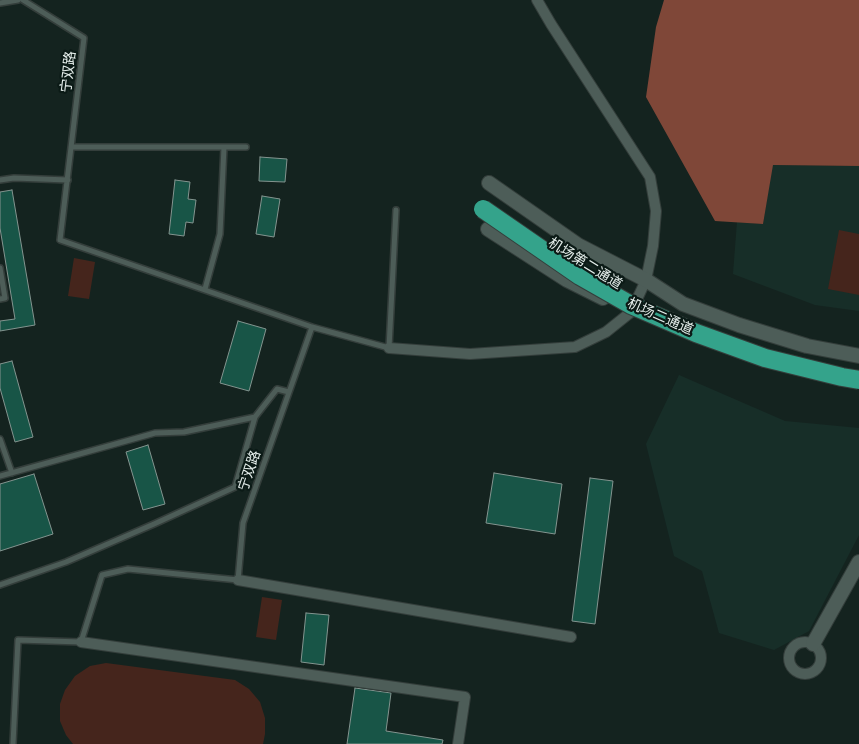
<!DOCTYPE html>
<html>
<head>
<meta charset="utf-8">
<style>
  body { margin:0 }
  canvas { display:block; background:#14231f }
</style>
</head>
<body>
<canvas width="859" height="744"></canvas>
<script>
const c = document.querySelector('canvas').getContext('2d');
c.lineJoin = 'round';
function fillPath(path, color) { c.fillStyle = color; c.fill(path, 'evenodd'); }
const poly = rows => new Path2D(rows.map(r => 'M' + r).join(''));
function trace(path, color, width, dash) { c.strokeStyle = color; c.lineWidth = width; c.lineCap = dash ? 'butt' : 'round'; c.setLineDash(dash || []); c.stroke(path); }
function label(font, color, halo, rows, align = 'center') {
  c.font = font + ' "Space Grotesk","Noto Sans SC",sans-serif'; c.lineWidth = 4.5; c.setLineDash([]); c.textBaseline = 'middle'; c.strokeStyle = halo; c.fillStyle = color; for (const [text, x, y, turn = 0] of rows) {
    c.save(); c.translate(x, y); c.rotate((+turn || 0) * Math.PI / 180); c.textAlign = isNaN(turn) ? turn : align; if (halo) c.strokeText(text, 0, 0); c.fillText(text, 0, 0); c.restore();
  }
}
const built = poly([
  [772,165,859,166,859,311,815,305,733,274,737,222,763,224],
  [679,375,785,421,859,428,859,535,809,631,774,650,719,633,702,571,674,556,646,444]
]);
const green = poly([
  [839,230,859,234,859,295,828,289],
  [74,258,95,262,89,299,68,296],
  [262,597,282,600,276,640,256,637],
  [106,663,235,680,249,689,260,702,265,718,265,734,263,744,73,744,66,735,60,721,60,704,65,690,75,676,90,666]
]);
const forest = poly([
  [664,0,859,0,859,166,773,165,763,224,715,221,646,97,656,27]
]);
const building = poly([
  [260,157,287,159,285,182,259,181,260,157],
  [175,180,190,182,188,199,196,200,193,223,186,222,184,236,169,234,175,180],
  [12,190,35,325,0,331,0,321,15,319,0,228,0,192,12,190],
  [262,196,280,199,274,237,256,234,262,196],
  [238,321,266,329,249,391,220,383,238,321],
  [12,361,33,437,15,442,0,388,0,364,12,361],
  [148,445,165,504,143,510,126,452,148,445],
  [494,473,562,484,555,534,486,523,494,473],
  [34,474,53,534,0,551,0,484,34,474],
  [590,478,613,481,595,624,572,621,590,478],
  [306,613,329,615,324,665,301,662,306,613],
  [355,688,391,693,386,731,443,740,442,744,347,744,355,688]
]);
const lane = poly([
  [0,3,18,0],
  [71,147,246,147],
  [0,180,14,178,68,180],
  [0,268,5,298,0,299],
  [205,289,220,234,224,147],
  [312,327,389,348,396,210],
  [0,439,12,473],
  [0,476,155,433,184,432,255,417],
  [0,585,66,562,154,524,235,487,255,417,277,389,289,392],
  [13,744,18,640,81,642,102,575,128,569,238,580,243,523,312,327,60,240,84,38,23,0]
]);
const street = poly([
  [389,348,470,354,575,347,606,332,631,312,646,280,653,246,656,211,650,177,551,24,537,0],
  [238,580,571,637],
  [81,642,465,697,458,744],
  '789 658a16 16 0 1 1 32 0a16 16 0 1 1-32 0Z'
]);
const secondary = poly([
  [489,183,578,245,646,280,683,304,739,325,807,346,859,356],
  [488,229,567,280,603,298],
  [813,644,859,562]
]);
const highwayBridge = poly([
  [483,209,580,276,631,305,696,333,765,358,842,377,859,380]
]);
const streetNames = [
  ["宁双路",69,72,-83],
  ["机场第二通道",585,264,32],
  ["机场二通道",660,317,24],
  ["宁双路",250,471,-71]
];
fillPath(built, '#172e28');
fillPath(green, '#45251c');
fillPath(forest, '#7f4738');
fillPath(building, '#185547');
trace(building, '#83948f', 1);
trace(lane, '#343e3b', 8);
trace(street, '#343e3b', 12);
trace(secondary, '#343e3b', 16);
trace(lane, '#4d5d58', 5);
trace(street, '#4d5d58', 10);
trace(secondary, '#4d5d58', 14);
trace(highwayBridge, '#343e3b', 20, []);
trace(highwayBridge, '#34a38b', 18);
label('14px', '#e6efec', '#0b1a16', streetNames);
</script>
</body>
</html>
